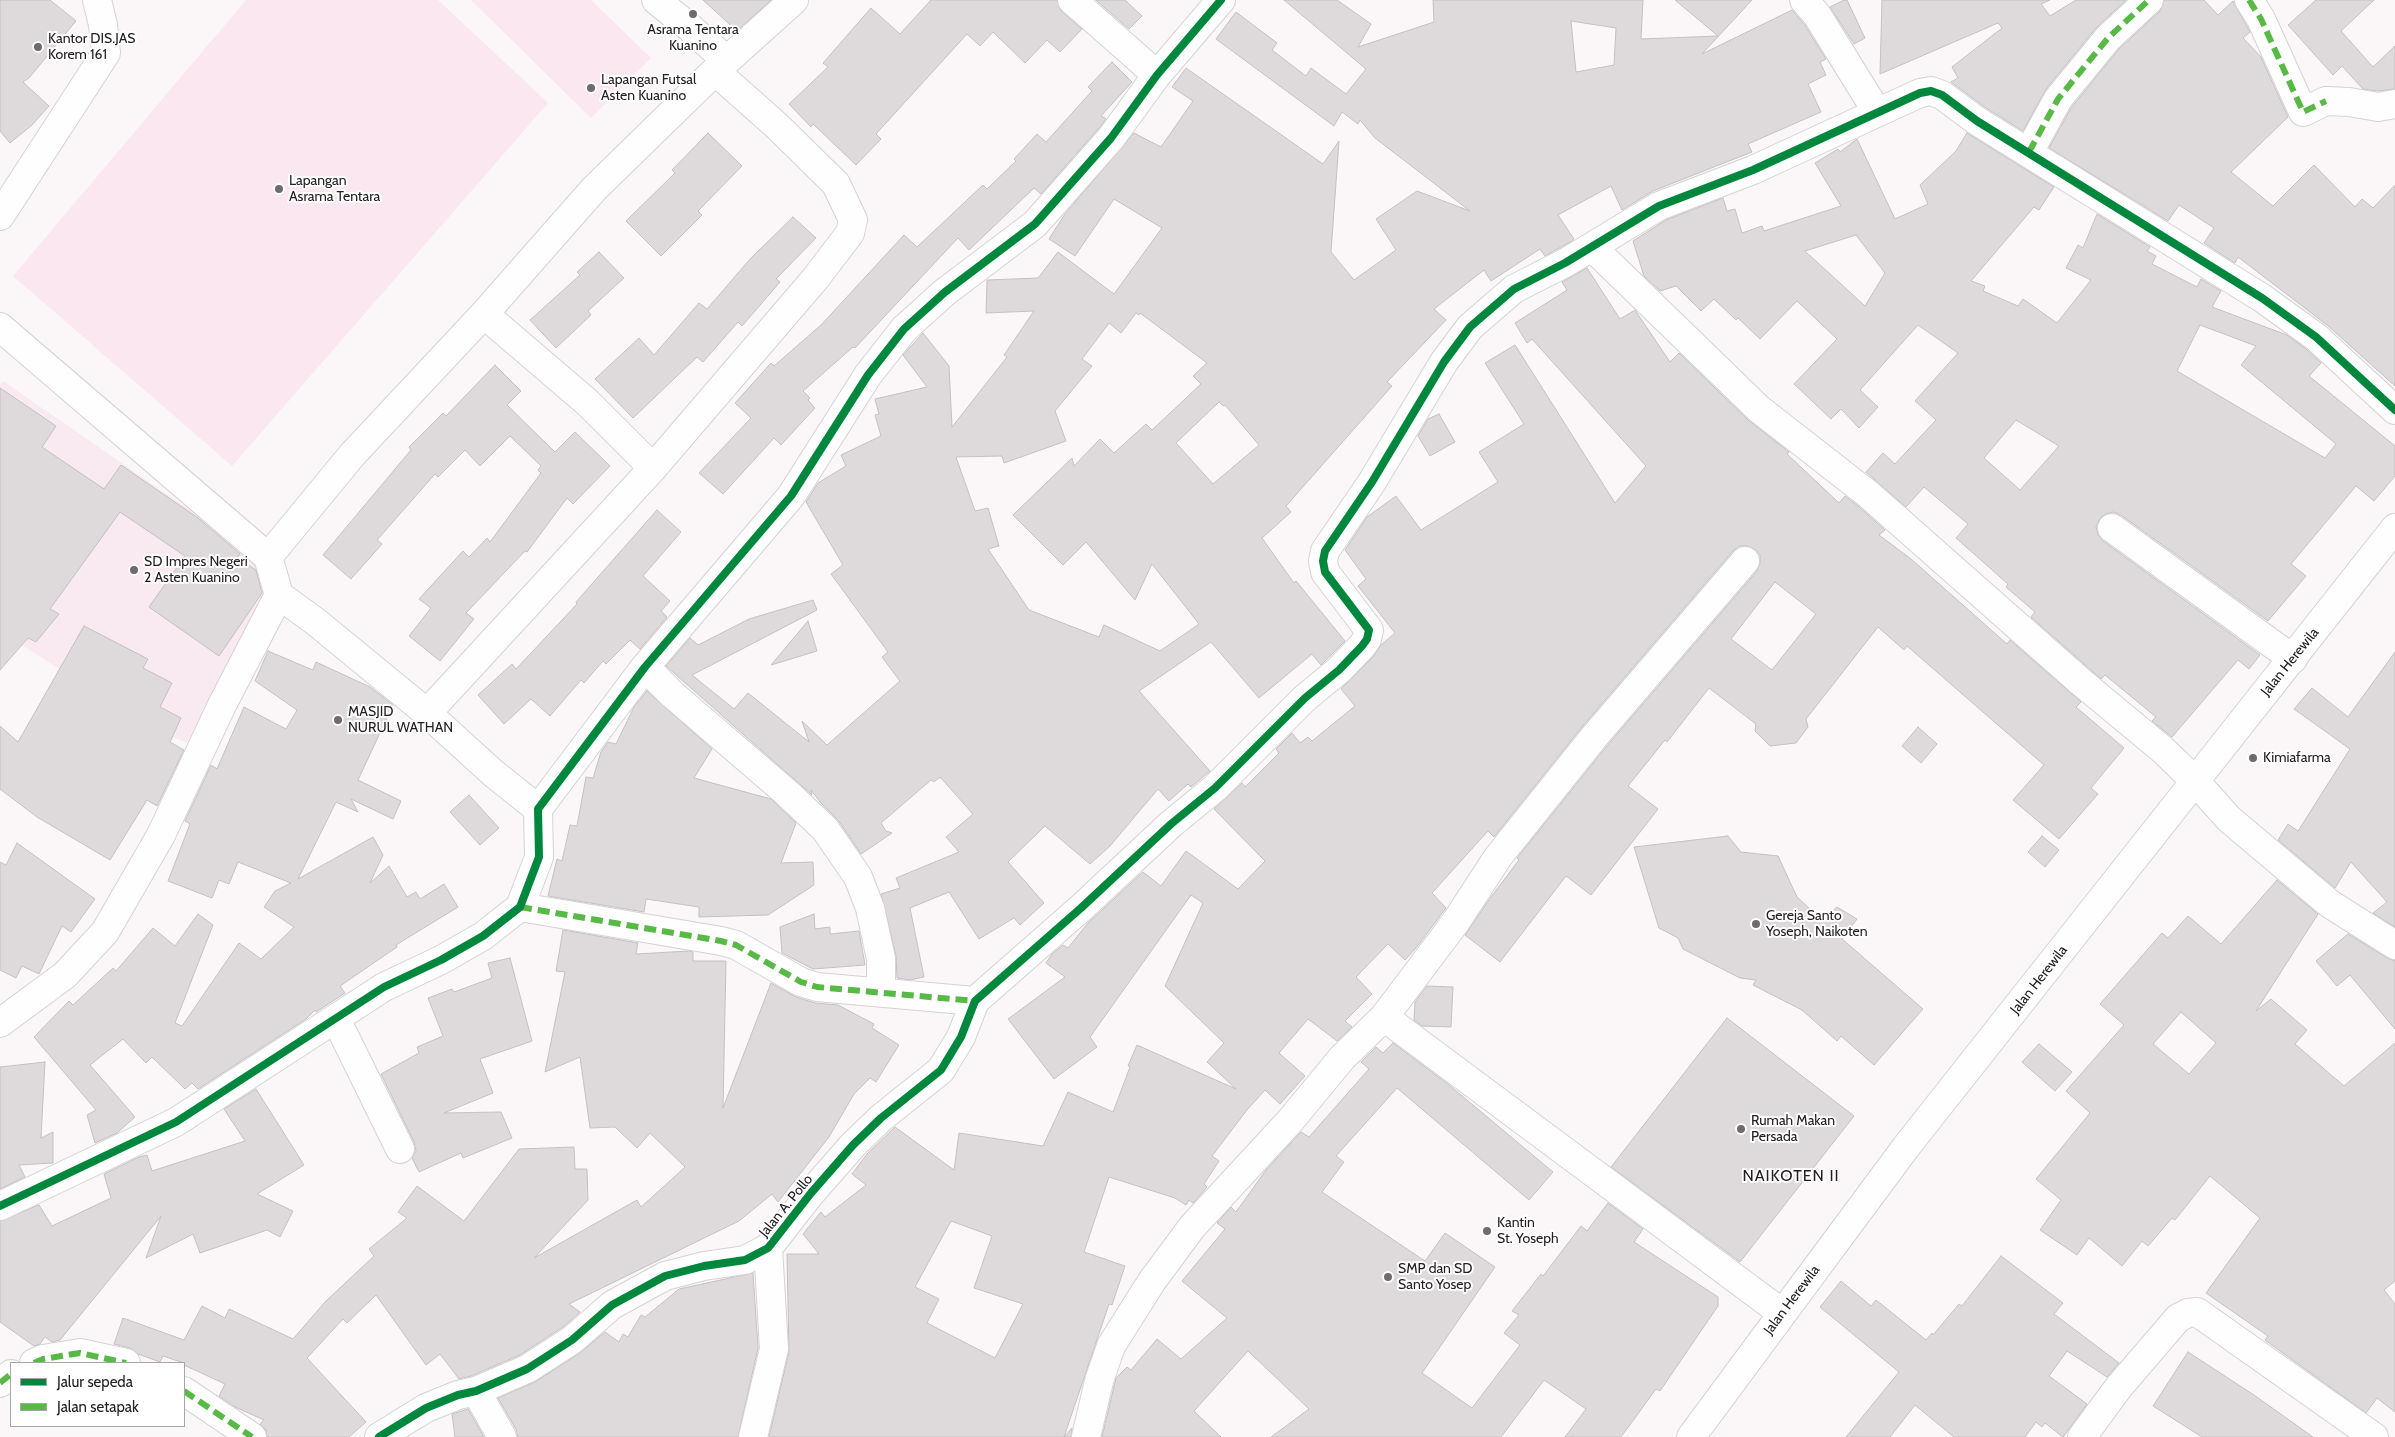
<!DOCTYPE html>
<html>
<head>
<meta charset="utf-8">
<style>
  body { margin:0 }
  #map { position:relative; width:2395px; height:1437px; overflow:hidden; background:#fbf6f8; font-family:Cabin,sans-serif }
  canvas { display:block }
  .legend { position:absolute; left:10px; top:1362px; width:175px; height:65px; box-sizing:border-box; background:#fff; border:1px solid #a7a6a7; margin:0; padding:6px 9px; list-style:none; font-size:15px; color:#242022 }
  .legend li { display:flex; align-items:center; gap:10px; height:25px }
  .legend b { width:25px; border:1px solid #a7a6a7 }
</style>
</head>
<body>
<div id="map">
<canvas width="2395" height="1437"></canvas>
<ul class="legend">
<li><b style="height:6px;background:#00873e"></b>Jalur sepeda</li>
<li><b style="height:6px;background:#58b947"></b>Jalan setapak</li>
</ul>
</div>
<script>
const c = document.querySelector('canvas').getContext('2d');
c.lineJoin = 'round';
function fillPath(path, color) { c.fillStyle = color; c.fill(path, 'evenodd'); }
const poly = rows => new Path2D(rows.map(r => 'M' + r).join(''));
function trace(path, color, width, dash) { c.strokeStyle = color; c.lineWidth = width; c.lineCap = dash ? 'butt' : 'round'; c.setLineDash(dash || []); c.stroke(path); }
function label(font, color, halo, rows, align = 'center') {
  c.font = font + ' Cabin,sans-serif'; c.lineWidth = 4; c.setLineDash([]); c.textBaseline = 'middle'; c.strokeStyle = halo; c.fillStyle = color; for (const [text, x, y, turn = 0] of rows) {
    c.save(); c.translate(x, y); c.rotate((+turn || 0) * Math.PI / 180); c.textAlign = isNaN(turn) ? turn : align; if (halo) c.strokeText(text, 0, 0); c.fillText(text, 0, 0); c.restore();
  }
}
const built = poly([
  [3,381,262,560,273,580,189,743,160,733,0,631,0,385]
]);
const green = poly([
  [246,0,438,0,548,103,232,466,13,276],
  [471,0,591,0,651,58,591,118]
]);
const building = poly([
  [0,0,50,0,76,21,29,78,23,82,49,106,32,125,10,143,0,131,0,0],
  [703,0,771,0,737,31,703,0],
  [931,0,1057,0,1061,11,1082,29,1060,52,1047,40,1025,63,993,32,980,46,967,34,876,134,881,139,856,165,813,124,811,127,789,104,828,67,823,63,871,8,900,34,931,0],
  [1096,0,1125,0,1142,16,1129,29,1096,0],
  [1284,0,1337,0,1371,24,1358,47,1434,22,1433,0,1643,0,1641,39,1718,36,1675,0,1752,0,1702,54,1792,10,1804,24,1826,59,1820,62,1826,75,1808,84,1821,112,1748,144,1752,152,1653,191,1622,210,1611,186,1558,215,1574,239,1570,242,1545,256,1540,249,1491,281,1484,270,1434,309,1446,320,1387,382,1392,386,1286,506,1291,512,1262,538,1294,583,1296,581,1345,641,1321,665,1312,654,1259,698,1211,642,1139,691,1210,771,1191,787,1188,784,1169,801,1158,789,1110,846,1090,864,1045,826,1008,862,1044,903,1020,925,1014,918,979,939,949,892,910,908,924,977,910,980,897,978,896,956,881,894,900,888,896,878,959,852,946,837,973,814,940,777,934,782,931,780,881,823,886,831,892,833,861,854,838,820,820,802,811,790,812,795,666,666,690,638,698,645,749,619,813,600,817,610,692,675,734,709,748,693,809,742,802,721,827,745,900,681,882,657,888,652,831,574,843,565,806,502,818,483,846,466,841,455,881,436,875,415,879,414,875,399,927,387,903,355,923,333,949,366,952,427,1007,357,1004,355,1034,311,986,313,987,280,1038,278,1058,252,1114,294,1162,228,1114,199,1075,256,1049,239,1065,214,1134,133,1161,147,1193,101,1172,87,1186,68,1323,164,1339,141,1331,252,1354,280,1396,250,1376,219,1417,191,1470,211,1375,138,1360,120,1358,124,1342,112,1334,126,1216,39,1236,12,1277,43,1272,50,1306,76,1311,68,1346,94,1366,69,1284,0],
  [1571,21,1616,28,1614,65,1576,72,1571,21],
  [1136,313,1139,315,1140,313,1207,363,1193,376,1201,384,1152,430,1146,424,1114,453,1100,439,1074,466,1072,458,1013,515,1063,565,1086,542,1135,600,1152,564,1199,624,1160,651,1104,625,1099,637,1029,610,988,549,999,546,988,508,975,511,956,457,1002,456,1004,463,1066,441,1055,411,1092,366,1082,359,1109,323,1121,333,1136,313],
  [1219,402,1223,406,1225,405,1259,445,1213,484,1176,443,1219,402],
  [1844,0,1847,0,1865,38,1854,44,1830,7,1844,0],
  [1882,0,2050,0,2041,4,2050,16,2076,0,2126,0,2096,28,2046,89,2023,131,1986,108,1951,82,1958,78,1952,67,2002,28,1998,23,1880,74,1882,0],
  [2164,0,2204,0,2218,15,2233,1,2250,32,2243,38,2261,57,2288,117,2231,172,2273,206,2314,165,2355,207,2362,199,2373,208,2395,185,2395,386,2327,325,2238,257,2235,263,2204,243,2214,228,2179,205,2168,221,2049,148,2071,108,2119,49,2160,11,2164,0],
  [2316,0,2374,0,2341,31,2373,67,2395,46,2395,89,2378,91,2363,89,2342,66,2333,75,2288,25,2316,0],
  [1112,62,1132,82,1101,116,1106,119,1099,128,1041,194,1034,188,969,250,958,238,855,348,853,347,803,391,810,398,808,400,815,408,781,445,774,438,723,494,699,473,751,418,735,403,771,363,774,366,821,325,904,235,917,247,983,185,987,189,1016,161,1014,159,1037,134,1046,142,1092,91,1088,87,1112,62],
  [708,133,742,166,698,211,702,215,661,256,626,221,675,173,672,170,708,133],
  [1967,133,2054,187,2039,210,2034,207,1971,281,1985,286,1983,291,2018,306,2023,299,2057,323,2091,280,2066,268,2078,245,2083,248,2097,214,2150,247,2147,251,2156,256,2152,264,2197,287,2201,279,2221,291,2212,307,2287,335,2306,349,2321,363,2309,376,2395,446,2395,476,2374,501,2356,486,2291,564,2306,576,2268,621,2121,515,2113,512,2106,514,2100,518,2096,527,2098,535,2103,541,2260,655,2249,669,2238,660,2172,737,2152,721,2156,717,2105,675,2101,679,2031,617,2035,612,2006,587,2008,584,1956,538,1968,524,1924,487,1906,507,1866,472,1883,453,1895,464,1936,420,1915,401,1958,353,1918,325,1860,390,1878,407,1859,428,1841,409,1831,419,1794,384,1837,339,1797,301,1760,339,1738,318,1736,320,1714,299,1701,311,1676,286,1660,291,1644,276,1633,241,1666,220,1723,198,1727,211,1735,209,1742,233,1762,226,1764,231,1841,206,1815,163,1838,149,1840,152,1857,139,1895,219,1928,204,1920,185,1956,151,1967,133],
  [1856,235,1885,273,1865,306,1805,251,1856,235],
  [2200,325,2256,346,2241,365,2336,444,2325,458,2177,371,2200,325],
  [2016,420,2059,446,2020,490,1984,458,2016,420],
  [793,217,816,238,776,279,780,282,742,326,738,322,703,362,697,357,633,418,595,379,639,338,654,355,699,303,707,309,751,258,793,217],
  [599,252,624,278,588,311,591,315,556,348,530,320,580,275,577,272,599,252],
  [1587,268,1620,319,1635,310,1670,362,1679,353,1748,420,1789,452,1787,454,1839,503,1845,496,1858,506,1885,530,1879,535,1911,559,2007,644,2010,640,2081,702,2076,707,2124,748,2091,788,2098,794,2059,839,2013,800,2044,765,1907,646,1904,650,1878,627,1806,719,1808,727,1796,743,1770,746,1755,731,1756,724,1709,688,1667,742,1665,740,1628,786,1658,809,1591,895,1566,876,1500,962,1465,935,1491,897,1519,860,1517,858,1606,747,1757,571,1760,563,1760,555,1756,550,1747,546,1739,546,1733,551,1582,727,1494,837,1488,831,1432,893,1446,908,1416,948,1405,960,1388,944,1356,977,1372,994,1345,1021,1352,1027,1337,1041,1308,1019,1279,1053,1305,1076,1280,1104,1265,1090,1247,1110,1212,1156,1219,1161,1204,1184,1207,1187,1193,1203,1189,1200,1186,1205,1175,1198,1109,1177,1084,1252,1125,1266,1112,1305,1109,1304,1064,1437,1072,1428,1071,1437,769,1437,789,1352,787,1254,819,1254,803,1234,821,1212,825,1217,866,1185,852,1174,867,1154,895,1127,954,1170,959,1133,1043,1146,1068,1092,1113,1112,1130,1067,1128,1066,1137,1045,1236,1089,1207,1062,1224,1043,1165,986,1203,903,1191,895,1090,1037,1097,1047,1054,1079,1008,1019,1065,977,1046,963,1052,954,1063,945,1068,948,1088,923,1143,872,1161,886,1186,851,1238,889,1265,861,1214,809,1242,783,1245,787,1279,753,1276,749,1292,733,1300,743,1308,737,1312,741,1355,706,1341,689,1373,657,1381,645,1395,633,1358,586,1366,579,1345,550,1367,517,1396,496,1421,530,1498,482,1479,452,1524,424,1485,363,1515,345,1615,503,1646,466,1532,339,1527,343,1515,323,1567,290,1562,282,1587,268],
  [1775,582,1816,614,1772,670,1731,639,1775,582],
  [951,1221,992,1236,974,1288,1023,1304,995,1358,927,1323,939,1299,915,1287,951,1221],
  [495,365,521,391,507,405,555,452,575,432,610,466,573,504,567,498,527,552,525,551,466,613,474,619,440,661,409,636,431,608,419,599,463,551,469,557,487,538,490,542,541,473,538,470,541,466,510,436,480,466,465,450,438,477,435,474,377,540,382,544,351,579,323,555,411,450,409,447,443,413,446,416,495,365],
  [0,388,56,426,42,447,104,489,121,465,198,518,240,554,237,558,256,570,262,593,219,656,149,607,185,556,120,512,50,609,59,614,36,642,28,638,0,670,0,388],
  [1439,414,1455,442,1430,456,1418,436,1428,419,1439,414],
  [657,510,681,532,643,576,670,601,661,611,667,617,640,649,630,640,606,664,603,661,584,683,581,680,550,716,531,699,504,724,478,695,512,664,516,669,577,604,576,602,657,510],
  [808,621,817,651,771,665,808,621],
  [84,626,148,659,143,668,172,683,160,707,181,718,170,742,184,750,157,806,147,800,110,860,37,817,0,789,0,726,18,742,84,626],
  [268,651,313,670,316,662,370,687,393,705,358,780,401,801,393,819,351,799,358,812,336,802,298,879,373,837,383,855,370,883,389,866,407,897,416,892,420,899,444,884,458,907,396,945,397,947,340,986,345,993,316,1012,315,1010,306,1019,198,1089,192,1083,185,1089,152,1057,146,1063,123,1039,90,1065,135,1117,117,1133,95,1143,87,1115,96,1110,34,1037,69,1001,73,1005,113,968,116,971,153,928,175,946,198,914,213,925,175,1023,182,1026,239,943,261,959,294,927,264,907,275,891,291,883,238,862,229,884,219,880,212,898,168,881,190,824,185,821,211,765,217,769,244,707,286,729,297,710,255,681,268,651],
  [2395,652,2395,927,2373,913,2387,902,2351,862,2335,888,2278,840,2288,824,2298,831,2350,749,2294,709,2312,688,2348,717,2395,652],
  [647,691,712,749,694,778,771,799,796,823,781,863,813,862,814,885,768,915,699,917,699,907,646,899,644,912,548,896,557,859,562,861,570,825,577,826,586,777,593,778,601,752,608,742,616,744,634,707,647,691],
  [1918,727,1937,744,1921,763,1902,746,1918,727],
  [469,795,499,828,480,845,450,812,469,795],
  [1728,836,1741,852,1778,856,1797,897,1822,920,1837,907,1857,919,1842,939,1923,1009,1874,1065,1841,1036,1837,1041,1802,1010,1753,985,1756,980,1740,978,1683,949,1678,938,1659,928,1634,847,1728,836],
  [2042,836,2059,850,2045,867,2028,852,2042,836],
  [17,843,95,899,71,932,62,926,39,974,22,966,16,978,0,970,0,862,6,865,17,843],
  [2277,880,2318,914,2256,1011,2271,999,2307,1030,2295,1044,2344,1086,2395,1043,2395,1281,2384,1290,2395,1304,2395,1412,2377,1398,2366,1413,2265,1340,2268,1336,2206,1293,2260,1218,2210,1176,2175,1220,2172,1218,2148,1246,2142,1241,2122,1266,2089,1238,2077,1255,2040,1230,2061,1200,2036,1179,2090,1113,2066,1091,2124,1025,2100,1004,2162,933,2168,938,2188,916,2221,944,2277,880],
  [2181,1012,2216,1043,2189,1074,2153,1044,2181,1012],
  [814,914,815,929,830,927,830,934,859,931,865,965,813,969,782,953,780,927,814,914],
  [563,930,638,943,636,954,689,951,693,952,693,961,726,961,723,1108,771,983,796,997,815,1003,838,1005,874,1024,872,1028,899,1045,876,1082,870,1078,854,1094,829,1137,778,1202,772,1194,739,1221,569,1304,580,1312,563,1327,520,1355,471,1376,459,1379,440,1354,426,1365,376,1295,347,1323,343,1319,307,1358,366,1422,349,1437,267,1437,266,1430,260,1424,264,1420,233,1406,219,1396,225,1384,184,1365,184,1363,163,1356,160,1362,138,1354,130,1348,114,1344,123,1318,184,1340,202,1306,225,1318,229,1309,293,1339,325,1302,374,1256,369,1249,407,1218,398,1212,417,1186,464,1221,519,1149,574,1147,575,1169,587,1169,588,1200,534,1258,637,1200,641,1207,672,1179,685,1167,650,1133,637,1148,615,1127,590,1128,580,1057,545,1072,565,972,556,971,563,930],
  [2348,934,2387,958,2395,961,2395,1029,2350,975,2337,986,2316,961,2348,934],
  [510,958,532,1041,480,1059,493,1093,444,1113,501,1112,512,1138,463,1158,461,1153,419,1172,412,1158,416,1151,414,1142,381,1074,419,1053,417,1047,443,1036,428,998,452,989,454,992,492,978,488,963,510,958],
  [1427,986,1453,987,1451,1027,1422,1026,1414,1020,1415,1002,1427,986],
  [1727,1018,1854,1116,1740,1262,1611,1167,1727,1018],
  [1393,1043,1449,1085,1553,1172,1529,1200,1397,1088,1336,1156,1344,1162,1322,1192,1425,1261,1445,1233,1495,1267,1422,1373,1472,1408,1520,1345,1504,1333,1519,1315,1512,1311,1541,1274,1543,1276,1581,1226,1587,1231,1608,1203,1643,1229,1634,1242,1718,1297,1718,1306,1660,1391,1656,1389,1621,1437,1565,1437,1586,1409,1544,1380,1501,1437,1271,1437,1309,1409,1248,1351,1194,1411,1221,1437,1102,1437,1116,1378,1127,1367,1131,1370,1157,1339,1181,1359,1227,1318,1182,1281,1225,1229,1217,1223,1231,1207,1236,1212,1266,1170,1301,1132,1309,1137,1369,1069,1361,1062,1376,1047,1383,1053,1393,1043],
  [2039,1044,2072,1072,2055,1091,2022,1062,2039,1044],
  [45,1062,41,1138,53,1132,53,1163,19,1165,25,1177,0,1189,0,1067,45,1062],
  [256,1089,304,1165,257,1194,293,1211,280,1237,267,1230,200,1253,193,1234,146,1258,161,1216,60,1340,52,1342,45,1337,40,1344,34,1346,0,1322,0,1221,39,1205,52,1226,111,1198,104,1174,139,1157,147,1155,152,1171,245,1141,224,1109,256,1089],
  [2001,1256,2063,1303,2054,1314,2119,1363,2107,1377,2067,1351,2049,1376,2087,1404,2063,1437,2045,1423,2042,1427,2036,1422,2025,1437,1954,1437,1915,1405,1890,1437,1846,1437,1899,1372,1820,1307,1841,1281,1871,1306,1876,1300,1926,1340,1932,1333,1933,1335,1959,1304,1962,1306,2001,1256],
  [753,1273,758,1348,738,1437,518,1437,516,1429,498,1398,535,1382,580,1353,605,1332,619,1342,623,1334,628,1337,641,1315,645,1317,679,1289,753,1273],
  [2188,1352,2254,1395,2313,1437,2202,1437,2153,1406,2188,1352],
  [468,1409,484,1437,455,1437,452,1414,468,1409]
]);
const minor = poly([
  [656,0,688,26,726,60],
  [1072,0,1157,75],
  [1804,0,1817,15,1877,112],
  [2249,0,2261,19,2303,112,2326,101,2349,102,2378,107,2395,104],
  [2029,152,2058,99,2108,38,2149,0],
  [0,216,106,53,103,25,97,0],
  [1592,247,1759,409,1868,494,2081,682,2163,750,2195,781,2229,819,2330,904,2395,945],
  [0,327,268,557,352,455,484,314,594,189,715,71,794,0],
  [653,468,815,279,850,233,853,220,836,184,777,126,715,71],
  [2112,528,2293,659],
  [268,557,279,595,316,622,427,713,493,773,538,809],
  [645,667,672,694,787,793,825,829,858,877,870,908,881,959,881,991],
  [427,713,653,468,588,403,484,314],
  [520,907,721,941,736,945,801,982,817,987,975,1001],
  [1384,1017,1455,923,1498,857,1594,737,1745,561],
  [336,1019,400,1149],
  [0,1023,65,975,105,932,161,835,222,705,279,595],
  [0,1206,176,1122,384,987,441,960,483,936,520,907,539,857,538,809,645,667,791,496,868,375,904,329,945,292,1035,224,1111,138,1157,75,1221,0],
  [34,1363,43,1359,80,1353,126,1363],
  [0,1383,11,1374],
  [184,1391,252,1437],
  [476,1391,502,1437],
  [379,1437,426,1408,458,1395,476,1391,527,1369,572,1340,612,1305,665,1276,704,1266,745,1260,768,1248,811,1193,853,1145,881,1118,941,1070,961,1037,975,1001,1081,908,1171,824,1215,788,1305,698,1339,670,1362,646,1367,639,1369,630,1325,572,1323,561,1325,551,1372,482,1444,362,1470,327,1514,289,1565,263,1659,206,1753,170,1920,93,1931,91,1942,95,1977,121,2262,298,2316,337,2395,410],
  [753,1437,774,1349,768,1248],
  [1086,1437,1099,1381,1111,1346,1152,1281,1192,1227,1290,1121,1342,1058,1384,1017,1782,1313],
  [2082,1437,2118,1388,2178,1318,2188,1313,2197,1312,2374,1437]
]);
const secondary = poly([
  [1691,1437,1906,1147,2395,528]
]);
const quiet = poly([
  [2249,0,2261,19,2303,112,2326,101],
  [2029,152,2058,99,2108,38,2149,0],
  [520,907,721,941,736,945,801,982,817,987,975,1001],
  [34,1363,43,1359,80,1353,126,1363],
  [0,1383,11,1374],
  [184,1391,252,1437]
]);
const cycleway = poly([
  [0,1206,176,1122,384,987,441,960,483,936,520,907,539,857,538,809,645,667,791,496,868,375,904,329,945,292,1035,224,1111,138,1157,75,1221,0],
  [379,1437,426,1408,458,1395,476,1391,527,1369,572,1340,612,1305,665,1276,704,1266,745,1260,768,1248,811,1193,853,1145,881,1118,941,1070,961,1037,975,1001,1081,908,1171,824,1215,788,1305,698,1339,670,1362,646,1367,639,1369,630,1325,572,1323,561,1325,551,1372,482,1444,362,1470,327,1514,289,1565,263,1659,206,1753,170,1920,93,1931,91,1942,95,1977,121,2262,298,2316,337,2395,410]
]);
const markers = [
  [693,14,5,"#6f6b6d"],
  [38,47,5,"#6f6b6d"],
  [591,88,5,"#6f6b6d"],
  [279,189,5,"#6f6b6d"],
  [134,570,5,"#6f6b6d"],
  [338,720,5,"#6f6b6d"],
  [2253,758,5,"#6f6b6d"],
  [1756,924,5,"#6f6b6d"],
  [1741,1129,5,"#6f6b6d"],
  [1487,1231,5,"#6f6b6d"],
  [1388,1277,5,"#6f6b6d"]
];
const poiNames = [
  ["Asrama Tentara",693,30,"center"],
  ["Kuanino",693,46,"center"],
  ["Kantor DIS.JAS",48,39],
  ["Korem 161",48,55],
  ["Lapangan Futsal",601,80],
  ["Asten Kuanino",601,96],
  ["Lapangan",289,181],
  ["Asrama Tentara",289,197],
  ["SD Impres Negeri",144,562],
  ["2 Asten Kuanino",144,578],
  ["MASJID",348,712],
  ["NURUL WATHAN",348,728],
  ["Kimiafarma",2263,758],
  ["Gereja Santo",1766,916],
  ["Yoseph, Naikoten",1766,932],
  ["Rumah Makan",1751,1121],
  ["Persada",1751,1137],
  ["Kantin",1497,1223],
  ["St. Yoseph",1497,1239],
  ["SMP dan SD",1398,1269],
  ["Santo Yosep",1398,1285]
];
const streetNames = [
  ["Jalan Herewila",2290,662,-51],
  ["Jalan Herewila",2039,980,-52],
  ["Jalan A. Pollo",786,1206,-51],
  ["Jalan Herewila",1792,1300,-53]
];
const quarterNames = [
  ["NAIKOTEN II",1791,1176]
];
fillPath(built, '#f8eaf0');
fillPath(green, '#fbe7f0');
fillPath(building, '#ded9db');
trace(building, '#c5c0c2', 1);
trace(minor, '#d7d2d4', 30);
trace(secondary, '#d7d2d4', 30);
trace(minor, '#fefefe', 28);
trace(secondary, '#fefefe', 28);
trace(quiet, '#58b947', 6, [12, 6]);
trace(cycleway, '#00873e', 8);
for (const [x, y, r, color] of markers) { const dot = new Path2D(); dot.arc(x, y, r, 0, 2 * Math.PI); c.fillStyle = color; c.fill(dot); trace(dot, '#fff', 2); }
label('14px', '#242022', '#fff', poiNames, 'left');
label('14px', '#242022', '#fff', streetNames);
c.letterSpacing = '1px';
label('16px', '#242022', '#fff', quarterNames);
c.letterSpacing = '0px';
</script>
</body>
</html>
